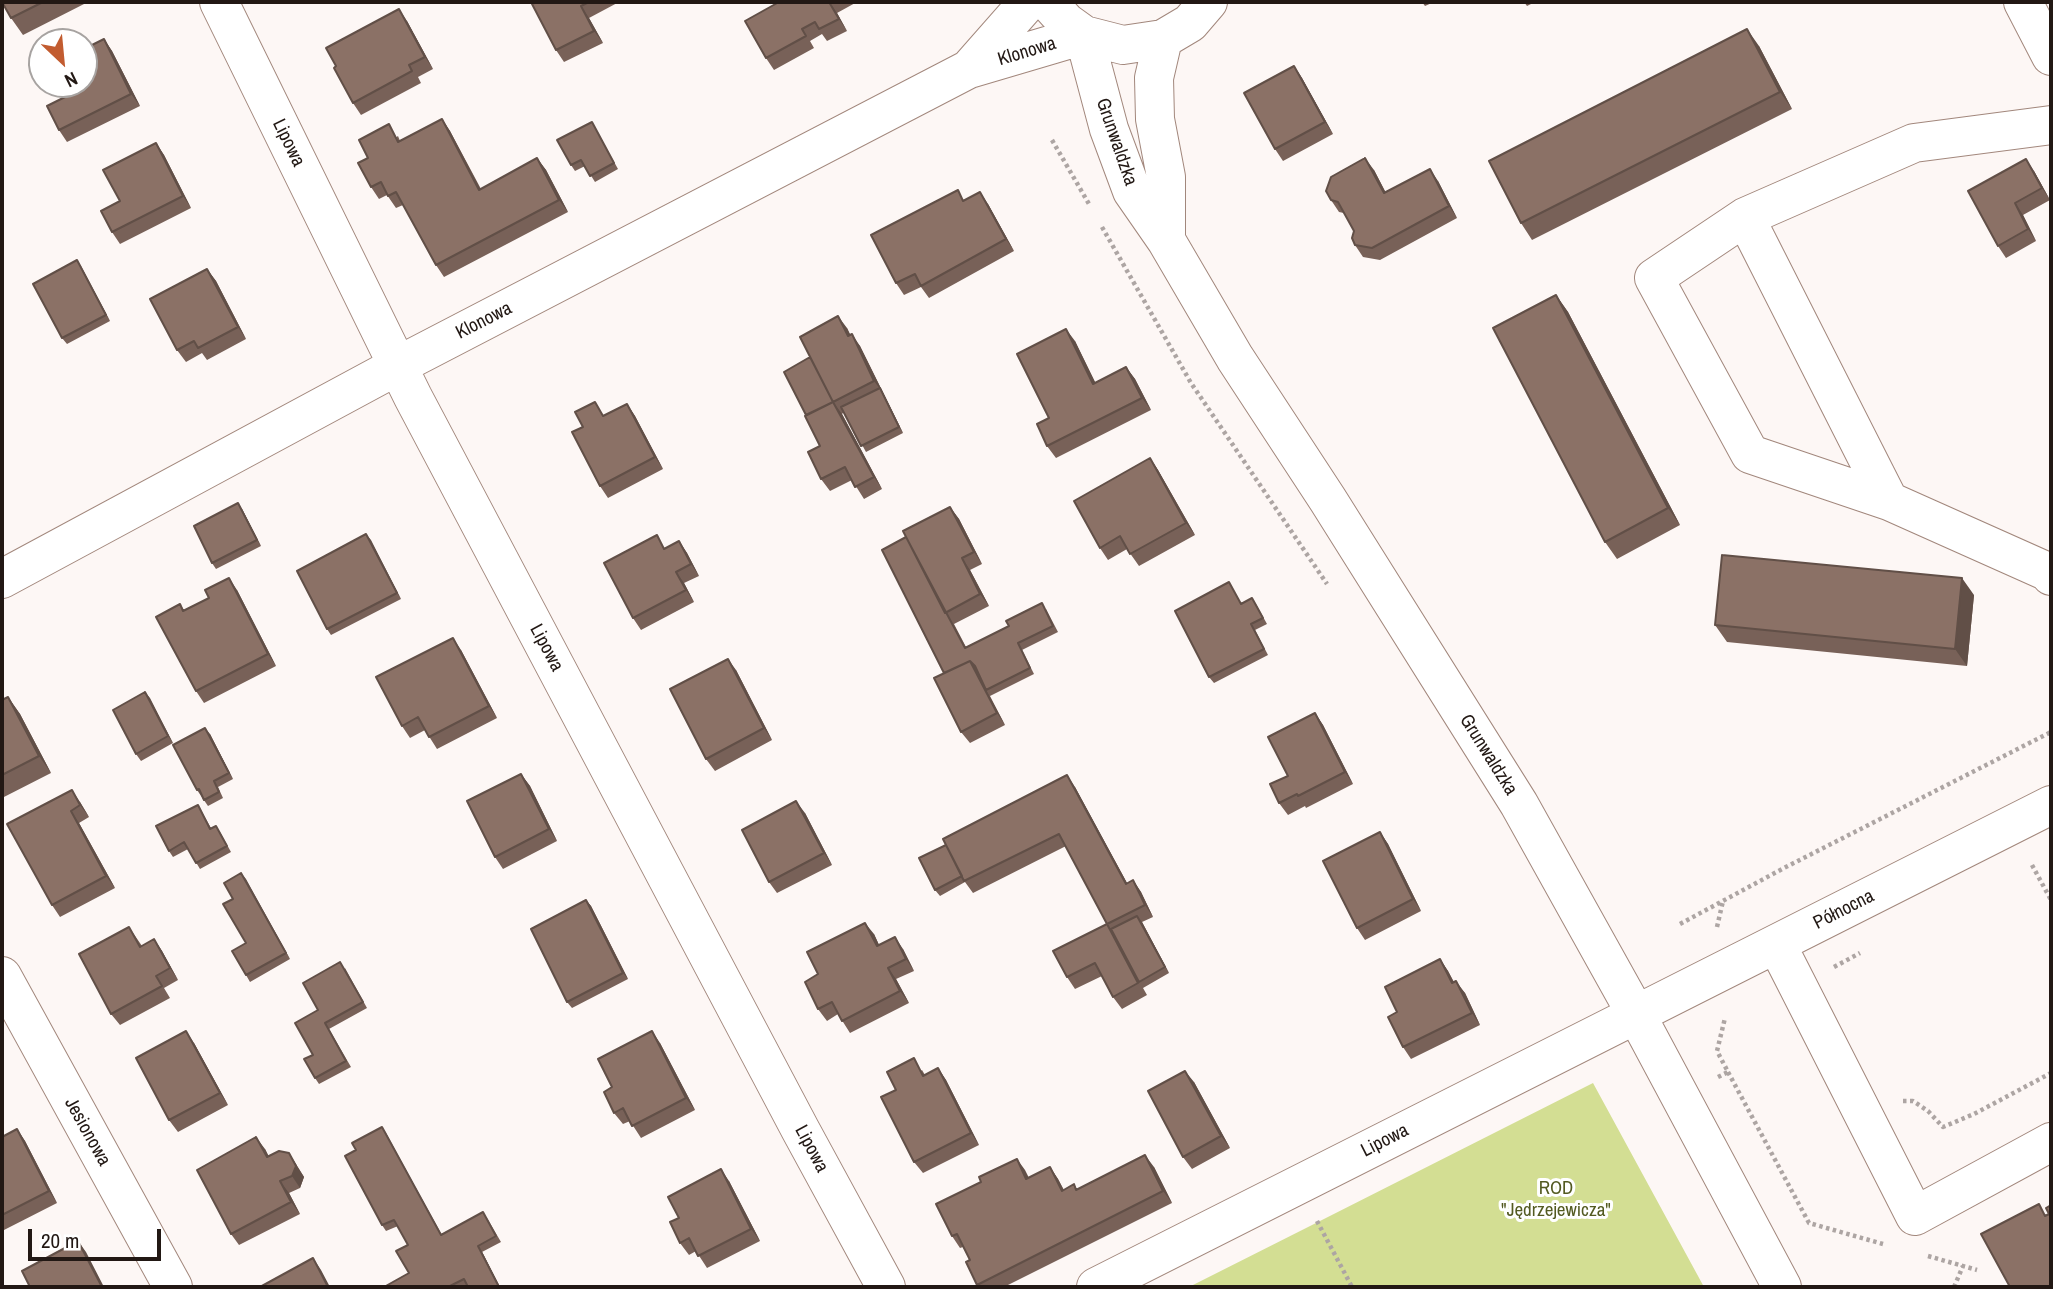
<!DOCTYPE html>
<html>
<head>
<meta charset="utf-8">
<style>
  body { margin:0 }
  #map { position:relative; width:2053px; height:1289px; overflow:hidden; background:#fdf7f5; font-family:"Archivo Narrow",sans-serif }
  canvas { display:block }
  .frame { position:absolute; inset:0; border:4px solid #221814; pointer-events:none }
  .north { position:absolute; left:28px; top:28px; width:70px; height:70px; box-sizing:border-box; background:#fff; border:2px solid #a7a3a1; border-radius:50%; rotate:154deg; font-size:19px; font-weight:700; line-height:28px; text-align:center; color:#221814 }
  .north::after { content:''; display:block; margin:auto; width:24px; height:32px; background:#c25c30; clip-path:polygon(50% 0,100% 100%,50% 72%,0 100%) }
  .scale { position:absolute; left:28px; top:1229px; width:133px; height:32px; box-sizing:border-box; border:4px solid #221814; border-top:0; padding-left:9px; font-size:21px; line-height:24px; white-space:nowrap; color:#221814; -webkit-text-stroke:5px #fff; paint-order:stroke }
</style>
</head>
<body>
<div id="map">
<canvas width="2053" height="1289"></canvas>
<div class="frame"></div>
<div class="north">N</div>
<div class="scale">20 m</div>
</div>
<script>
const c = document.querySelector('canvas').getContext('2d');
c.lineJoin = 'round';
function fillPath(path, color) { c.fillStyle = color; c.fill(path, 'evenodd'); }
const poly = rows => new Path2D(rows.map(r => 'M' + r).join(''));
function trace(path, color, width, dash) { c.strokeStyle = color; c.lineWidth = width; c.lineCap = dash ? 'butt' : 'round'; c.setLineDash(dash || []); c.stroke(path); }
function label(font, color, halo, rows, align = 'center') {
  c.font = font + ' "Archivo Narrow",sans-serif'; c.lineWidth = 6; c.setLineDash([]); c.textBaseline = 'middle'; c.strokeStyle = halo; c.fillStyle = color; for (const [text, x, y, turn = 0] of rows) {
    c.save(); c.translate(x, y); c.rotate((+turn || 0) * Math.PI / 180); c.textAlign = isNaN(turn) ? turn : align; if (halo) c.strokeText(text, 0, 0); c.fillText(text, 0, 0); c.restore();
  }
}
const green = poly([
  [1593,1083,1704,1287,1189,1287,1318,1222]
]);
const path = poly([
  [1052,140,1089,204],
  [1102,227,1191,383,1327,584],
  [2032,865,2051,900],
  [1680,924,1784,868,2051,732],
  [1717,927,1723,901],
  [1834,967,1860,953],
  [1728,1072,1809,1223,1883,1244],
  [1718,1077,1728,1072,1717,1051,1725,1018],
  [1903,1101,1913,1101,1928,1111,1943,1127,1974,1114,2051,1073],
  [1317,1221,1352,1287],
  [1928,1256,1977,1270],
  [1954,1287,1963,1266]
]);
const minor = poly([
  [219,2,413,397,800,1129,886,1287],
  [1048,2,1066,22,1084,35,1123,45,1163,39,1190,23,1208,2],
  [2023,2,2051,56],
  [1084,35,1109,129,1132,191,1166,240,1235,358,1328,500,1519,804,1636,1014,1782,1287],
  [1163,39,1154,78,1155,119,1166,177,1166,240],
  [969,69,1028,2],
  [2051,125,1914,143,1745,217,1654,278,1750,454,1889,501,2048,572,2051,576],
  [1745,217,1889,501],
  [2,579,399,365,969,69,1084,35],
  [1777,945,1915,1216,2051,1142],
  [2,976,173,1287],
  [1096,1287,2051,805]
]);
const wall = poly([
  [2,2,88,2,23,35,11,18],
  [537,2,619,2,589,18,603,43,564,62,556,50],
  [779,2,857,2,837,13,847,31,827,41,822,34,810,41,814,48,774,70,766,58],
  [1422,2,1434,2,1425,6],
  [1524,2,1535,2,1527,6],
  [407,21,433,69,418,77,421,83,361,115,353,103],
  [104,39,112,51,140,106,67,142,59,130,65,97],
  [1759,46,1792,109,1532,240,1521,223],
  [1294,66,1302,78,1333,134,1283,161,1275,149],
  [442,119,450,131,481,189,537,158,546,170,568,212,444,277,436,265,403,205,396,208,387,195,379,199,371,187,368,158,398,136,400,141],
  [592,122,618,169,595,182,585,166,575,171,571,165],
  [156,143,164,155,191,208,120,244,112,232,120,201],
  [1374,170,1386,193,1438,181,1457,218,1380,260,1363,257,1355,245,1354,231,1344,213,1339,212,1331,200],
  [2034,171,2050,200,2023,215,2036,241,2006,258,1998,246,1968,191],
  [965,200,988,204,1014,251,929,298,921,287,904,295,896,283],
  [77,260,110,321,67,344,62,338],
  [207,269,216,281,246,339,207,360,202,353,186,362,177,350],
  [1556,295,1568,312,1680,525,1617,559,1605,542],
  [847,328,850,335,860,346,903,433,866,452,844,412,842,414,882,489,864,499,852,480,830,491,821,479,820,446,806,415,810,357],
  [1075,341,1095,383,1126,367,1135,379,1151,410,1056,458,1047,446,1049,418],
  [627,404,635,416,663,469,608,498,600,486,605,415],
  [1150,458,1158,470,1195,535,1139,566,1127,549,1108,560,1100,548],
  [950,507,959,519,982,564,970,570,989,606,954,624,966,647,1046,609,1058,632,1022,650,1034,674,990,696,1005,725,970,743,961,732,906,537],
  [242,509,261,546,216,569,212,563],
  [366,534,401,599,331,635,327,629],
  [679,541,687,553,699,576,684,583,694,602,641,630,633,618,666,548],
  [1229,582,1241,604,1252,598,1256,604,1267,624,1255,630,1268,655,1214,683,1209,677],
  [237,590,276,666,204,703,196,691,180,604,184,610,209,598],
  [1974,595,1967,666,1727,642,1715,625],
  [461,650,497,718,437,749,425,730,410,738,402,726],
  [736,670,772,740,715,771,706,759],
  [145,692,173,743,141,761,136,754],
  [8,697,20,714,51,773,2,798,2,700],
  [1315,713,1323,725,1353,784,1306,808,1305,806,1288,815,1279,803,1288,776],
  [210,734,233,779,218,787,223,798,208,806,197,790],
  [521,774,530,786,557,841,503,869,495,857],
  [1075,787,1127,883,1133,880,1141,892,1153,917,1142,922,1169,973,1143,988,1147,995,1122,1009,1113,997,1102,976,1075,989,1067,977,1107,924,1066,846,973,893,965,882,940,896,935,890],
  [80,802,89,817,79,823,115,888,60,917,52,905,7,824],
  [198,805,211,828,220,832,231,852,200,869,188,849,173,857,169,851],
  [805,813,832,865,777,893,769,882],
  [1380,832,1388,844,1421,911,1365,940,1357,928],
  [241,873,290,959,250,982,246,975,246,943,233,899],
  [586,900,591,906,628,979,572,1008,567,1002],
  [129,927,142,946,154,939,162,951,178,980,164,988,170,998,120,1025,111,1014],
  [874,934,879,945,903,949,914,971,896,979,909,1003,850,1033,838,1014,827,1021,818,1009,818,974],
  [1440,959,1448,971,1454,982,1465,993,1480,1025,1411,1059,1403,1047,1397,1012],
  [345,968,367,1008,329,1029,351,1067,319,1084,315,1078,313,1055,318,1010],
  [194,1043,228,1105,178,1132,169,1120],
  [660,1043,695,1110,641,1138,630,1121,623,1124,614,1113,612,1087],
  [938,1068,946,1080,979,1145,923,1173,914,1162,896,1090,922,1070,925,1075],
  [1194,1082,1230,1148,1192,1169,1183,1157],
  [382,1127,442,1235,487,1218,501,1242,482,1252,500,1287,468,1287,467,1285,463,1287,384,1287,409,1273,408,1245,398,1226,386,1231,382,1225,356,1150],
  [17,1129,25,1141,57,1203,4,1230,2,1227,2,1137],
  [265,1149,269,1157,289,1153,304,1177,300,1188,289,1193,300,1214,239,1245,231,1234],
  [1017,1159,1028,1178,1050,1167,1058,1179,1064,1190,1074,1184,1077,1189,1154,1167,1172,1203,1004,1287,979,1287,970,1260,963,1247,960,1248,952,1236,981,1182],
  [729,1181,760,1241,707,1268,696,1251,689,1255,680,1243,679,1218]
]);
const shadedWall = poly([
  [829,2,837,13,847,31,839,19],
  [581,6,589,18,603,43,594,31],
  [399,9,407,21,433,69,425,57],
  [1747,29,1759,46,1792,109,1780,92],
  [104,39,112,51,140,106,131,94],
  [1294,66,1302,78,1333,134,1325,122],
  [442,119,450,131,487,202,479,190],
  [156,143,164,155,191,208,183,196],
  [537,158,546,170,568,212,559,200],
  [1365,158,1374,170,1392,205,1384,193],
  [2026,159,2034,171,2050,200,2042,188],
  [1430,169,1438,181,1457,218,1449,206],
  [980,192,988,204,1014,251,1006,239],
  [2015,203,2023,215,2036,241,2028,229],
  [77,260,81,266,110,321,106,315],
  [207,269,216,281,246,339,238,327],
  [1556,295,1568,312,1680,525,1668,508],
  [838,316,847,328,857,348,848,336],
  [1066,329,1075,341,1102,396,1093,384],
  [852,334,860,346,903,433,899,427,880,389,874,381],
  [1126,367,1135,379,1151,410,1142,398],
  [833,402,842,414,882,489,874,477],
  [627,404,635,416,663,469,655,457],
  [1150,458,1158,470,1195,535,1186,523],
  [238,503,242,509,261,546,257,540],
  [950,507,959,519,982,564,974,552],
  [366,534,371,540,401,599,397,593],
  [679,541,687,553,699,576,691,564],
  [962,558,970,570,989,606,980,594],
  [676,572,684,583,694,602,686,590],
  [229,578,237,590,276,666,268,654],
  [1962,578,1974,595,1967,666,1955,649],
  [453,638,461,650,497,718,489,706],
  [728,659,736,670,772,740,764,728],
  [970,661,978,672,986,690,1005,725,997,713],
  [145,692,150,698,173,743,168,736],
  [8,697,20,714,51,773,39,756],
  [1315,713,1323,725,1353,784,1345,772],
  [205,728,210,734,233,779,229,773],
  [521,774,530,786,557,841,549,829],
  [1067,775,1075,787,1134,896,1126,884],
  [72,790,80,802,89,817,80,805],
  [796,801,805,813,832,865,824,853],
  [71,811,79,823,115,888,106,876],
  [1380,832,1388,844,1421,911,1413,899],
  [241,873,246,879,290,959,286,953],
  [1133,880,1141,892,1153,917,1145,905],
  [586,900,591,906,628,979,623,973],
  [1137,916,1142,922,1169,973,1165,967],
  [865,923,874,934,885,958,877,946],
  [895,937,903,949,914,971,906,959],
  [154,939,162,951,178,980,170,968],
  [1440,959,1448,971,1460,995,1452,983],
  [888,968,896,979,909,1003,900,991],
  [1456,981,1465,993,1480,1025,1472,1013],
  [186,1031,194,1043,228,1105,220,1093],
  [652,1031,660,1043,695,1110,686,1098],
  [938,1068,946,1080,979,1145,971,1133],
  [1185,1071,1194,1082,1230,1148,1221,1136],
  [382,1127,386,1133,445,1242,441,1235],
  [17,1129,25,1141,57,1203,49,1191],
  [256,1137,265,1149,275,1169,267,1157],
  [289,1153,304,1177,300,1188,292,1176],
  [1145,1155,1154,1167,1172,1203,1163,1191],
  [1017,1159,1025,1170,1035,1190,1026,1179],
  [1050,1167,1058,1179,1070,1203,1062,1191],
  [721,1169,729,1181,760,1241,751,1229],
  [280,1181,289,1193,300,1214,291,1202],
  [78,1241,86,1252,104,1287,102,1287],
  [478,1246,482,1252,500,1287,499,1287],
  [313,1258,321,1270,330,1287,328,1287]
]);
const building = poly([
  [2,2,43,2,11,18,2,2],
  [537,2,589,2,581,6,594,31,556,50,532,4,537,2],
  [779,2,829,2,839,19,819,29,815,22,802,29,806,36,766,58,745,21,779,2],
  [399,9,425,57,409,65,412,71,353,103,334,68,336,66,326,48,399,9],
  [1747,29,1780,92,1521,223,1489,161,1747,29],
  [104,39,131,94,59,130,47,106,65,97,59,84,84,84,84,49,104,39],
  [1294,66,1325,122,1275,149,1244,93,1294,66],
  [442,119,479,190,537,158,559,200,436,265,396,192,388,196,381,182,371,187,358,163,368,158,359,140,389,124,398,142,442,119],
  [592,122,614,163,590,176,581,160,571,165,557,140,592,122],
  [156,143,183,196,112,232,101,211,120,201,103,170,156,143],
  [1365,158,1384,193,1430,169,1449,206,1372,248,1355,245,1352,238,1354,231,1338,202,1331,200,1326,191,1331,177,1365,158],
  [2026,159,2042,188,2015,203,2028,229,1998,246,1968,191,2026,159],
  [958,190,963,201,980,192,1006,239,921,286,915,274,896,283,871,235,958,190],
  [77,260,106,315,62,338,33,284,77,260],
  [207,269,238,327,198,348,194,341,177,350,150,299,207,269],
  [1556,295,1668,508,1605,542,1493,328,1556,295],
  [838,316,848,336,852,334,874,381,833,402,800,337,838,316],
  [1066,329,1093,384,1126,367,1142,398,1047,446,1037,424,1049,418,1017,354,1066,329],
  [810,357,833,402,806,415,784,372,810,357],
  [880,388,899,427,861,446,841,407,880,388],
  [595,402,603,416,627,404,655,457,600,486,572,432,583,427,575,412,595,402],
  [833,402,874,477,855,487,845,467,821,479,808,452,820,446,805,416,833,402],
  [1150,458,1186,523,1130,554,1120,536,1100,548,1074,501,1150,458],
  [238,503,257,540,212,563,194,526,238,503],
  [950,507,974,552,962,558,980,594,945,613,903,531,950,507],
  [366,534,397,593,327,629,297,571,366,534],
  [657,535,664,549,679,541,691,564,676,572,686,590,633,618,604,563,657,535],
  [906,537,965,648,1009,626,1006,621,1042,603,1053,626,1018,643,1030,668,986,690,975,666,970,661,944,673,882,550,906,537],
  [1722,555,1962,578,1955,649,1715,625,1722,555],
  [229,578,268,654,196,691,156,617,180,604,183,611,209,598,205,590,229,578],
  [1229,582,1241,604,1252,598,1263,618,1251,624,1264,649,1209,677,1175,611,1229,582],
  [453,638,489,706,429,737,418,717,402,726,376,677,453,638],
  [728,659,764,728,706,759,670,689,728,659],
  [970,661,997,713,961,732,934,678,970,661],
  [145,692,168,736,136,754,113,710,145,692],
  [8,697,39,756,2,775,2,700,8,697],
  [1315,713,1345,772,1298,796,1297,794,1279,803,1270,784,1288,776,1268,737,1315,713],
  [205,728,229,773,214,781,219,792,204,800,199,789,197,790,173,745,205,728],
  [521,774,549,829,495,857,467,801,521,774],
  [1067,775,1126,884,1133,880,1145,905,1107,924,1059,834,964,881,943,839,1067,775],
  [72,790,80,805,71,811,106,876,52,905,7,824,72,790],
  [796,801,824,853,769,882,742,830,796,801],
  [198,805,210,829,216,826,227,846,196,863,184,842,169,851,156,826,198,805],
  [1380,832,1413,899,1357,928,1323,861,1380,832],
  [946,845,962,876,935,890,919,858,946,845],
  [241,873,286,953,246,975,232,951,246,943,223,904,233,899,224,883,241,873],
  [586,900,623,973,567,1002,531,929,586,900],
  [1137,916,1165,967,1139,982,1111,929,1137,916],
  [865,923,877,946,895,937,906,959,888,968,900,991,842,1021,832,1002,818,1009,805,982,818,974,807,952,865,923],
  [1107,924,1138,983,1113,997,1095,963,1067,977,1053,951,1107,924],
  [129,927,140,947,154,939,170,968,156,976,162,986,111,1014,79,954,129,927],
  [1440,959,1452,983,1456,981,1472,1013,1403,1047,1388,1017,1397,1012,1385,987,1440,959],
  [340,962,363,1002,325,1023,346,1061,315,1078,304,1059,313,1055,295,1023,318,1010,303,983,340,962],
  [186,1031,220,1093,169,1120,136,1058,186,1031],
  [652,1031,686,1098,632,1126,623,1108,614,1113,604,1092,612,1087,598,1059,652,1031],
  [914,1058,923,1076,938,1068,971,1133,914,1162,881,1097,896,1090,887,1072,914,1058],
  [1185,1071,1221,1136,1183,1157,1148,1091,1185,1071],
  [382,1127,441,1235,483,1212,496,1236,478,1246,499,1287,468,1287,464,1279,448,1287,384,1287,409,1273,396,1251,408,1245,394,1220,382,1225,345,1156,356,1150,352,1143,382,1127],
  [17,1129,49,1191,2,1215,2,1137,17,1129],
  [256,1137,267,1157,279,1151,289,1153,296,1166,292,1176,280,1181,291,1202,231,1234,197,1170,256,1137],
  [1145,1155,1163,1191,977,1285,966,1262,970,1260,957,1234,952,1236,936,1204,981,1182,979,1177,1017,1159,1026,1179,1050,1167,1062,1191,1074,1184,1076,1190,1145,1155],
  [721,1169,751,1229,698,1256,689,1238,680,1243,670,1222,679,1218,668,1197,721,1169],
  [2039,1204,2045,1216,2049,1214,2051,1218,2051,1287,2010,1287,1981,1234,2039,1204],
  [2051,1205,2051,1218,2046,1208,2051,1205],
  [78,1241,102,1287,30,1287,22,1271,78,1241],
  [313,1258,328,1287,260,1287,313,1258]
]);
const streetNames = [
  ["Klonowa",1027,52,-17],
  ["Grunwaldzka",1116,142,71],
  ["Lipowa",288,143,64],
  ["Klonowa",484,321,-27],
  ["Lipowa",546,648,62],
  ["Grunwaldzka",1488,755,58],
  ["Północna",1844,910,-27],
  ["Jesionowa",87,1132,61],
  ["Lipowa",1385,1141,-27],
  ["Lipowa",811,1149,62]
];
const parkNames = [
  ["ROD",1556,1189],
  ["\"Jędrzejewicza\"",1556,1211]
];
fillPath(green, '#d3de93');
trace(minor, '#a2877c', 40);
trace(path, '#ada5a3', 4.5, [3.5, 3.5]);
trace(minor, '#fff', 38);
fillPath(wall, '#786158');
fillPath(shadedWall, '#614f47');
fillPath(building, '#8b7166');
trace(building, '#614f47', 2);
label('19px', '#221814', '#fff', streetNames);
label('19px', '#535a21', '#fff', parkNames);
</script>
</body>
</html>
